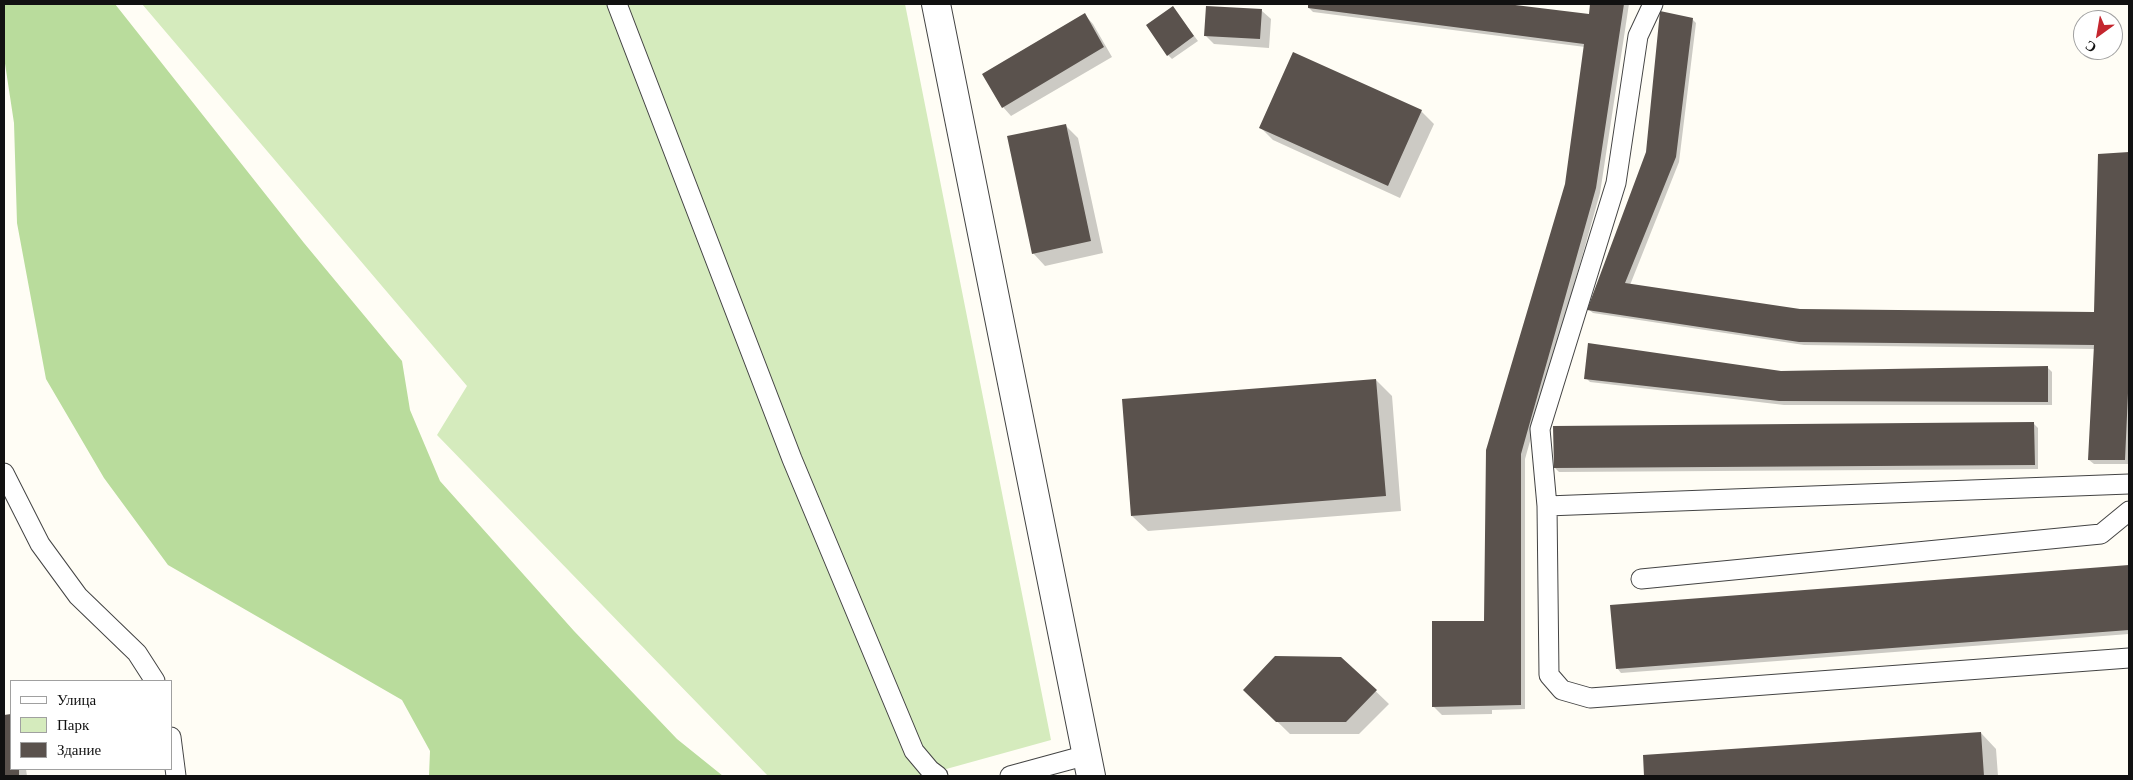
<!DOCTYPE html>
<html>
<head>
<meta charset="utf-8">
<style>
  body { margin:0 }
  #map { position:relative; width:2133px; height:780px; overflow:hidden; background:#fffdf5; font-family:"Libre Baskerville",serif }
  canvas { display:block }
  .frame { position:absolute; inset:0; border:5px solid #111; pointer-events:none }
  .legend { position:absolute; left:10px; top:680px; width:162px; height:90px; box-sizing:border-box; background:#fff; border:1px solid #a0a0a0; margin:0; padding:6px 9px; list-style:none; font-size:15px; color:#111 }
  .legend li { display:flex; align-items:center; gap:10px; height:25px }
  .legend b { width:25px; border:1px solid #a0a0a0 }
  .north { position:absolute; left:2073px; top:10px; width:50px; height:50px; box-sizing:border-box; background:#fff; border:1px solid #a0a0a0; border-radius:50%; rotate:212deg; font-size:14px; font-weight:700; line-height:20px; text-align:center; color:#111 }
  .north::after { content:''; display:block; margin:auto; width:18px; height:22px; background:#c4262e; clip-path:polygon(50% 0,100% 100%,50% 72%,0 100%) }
</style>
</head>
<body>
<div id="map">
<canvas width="2133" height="780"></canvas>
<div class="frame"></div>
<ul class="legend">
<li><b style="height:6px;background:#fff"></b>Улица</li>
<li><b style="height:14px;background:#d5ebbd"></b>Парк</li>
<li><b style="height:14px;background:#5a524d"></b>Здание</li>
</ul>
<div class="north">С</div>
</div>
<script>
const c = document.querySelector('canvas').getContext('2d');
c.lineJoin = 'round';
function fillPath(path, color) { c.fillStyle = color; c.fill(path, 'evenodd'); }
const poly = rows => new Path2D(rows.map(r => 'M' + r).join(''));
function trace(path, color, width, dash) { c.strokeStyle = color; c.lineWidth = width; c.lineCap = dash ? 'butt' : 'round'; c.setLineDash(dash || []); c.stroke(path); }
const green = poly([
  [142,4,905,4,1051,740,921,776,768,776,437,435,467,386]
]);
const forest = poly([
  [4,4,115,4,304,243,402,361,410,410,440,481,574,631,677,739,723,776,429,776,430,751,402,700,168,565,104,478,46,379,17,223,14,123,4,57]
]);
const shadow = poly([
  [1309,4,1497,4,1591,15,1592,4,1629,4,1600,193,1525,459,1525,709,1492,710,1492,714,1442,715,1433,706,1486,624,1566,184,1585,47,1313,12,1309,8],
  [1173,8,1198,41,1172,59,1168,55],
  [1262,11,1271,19,1269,48,1214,44,1205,35],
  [1085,15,1093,24,1112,57,1011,116,1003,107],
  [1692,19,1696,23,1679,162,1630,285,1800,311,2096,313,2099,155,2129,153,2128,464,2094,464,2089,460,2095,349,1804,345,1593,313,1588,309,1647,153],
  [1421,111,1434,124,1400,198,1273,140,1260,127],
  [1065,125,1078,138,1103,253,1045,266,1033,253],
  [2048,368,2052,372,2052,405,1784,405,1590,382,1586,378,1780,372],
  [1376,380,1392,396,1401,511,1148,531,1132,516],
  [2034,424,2038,428,2038,469,1559,472,1555,468],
  [2129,566,2129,634,1621,673,1617,668,1612,606],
  [1341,658,1389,704,1359,734,1290,734,1245,690],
  [4,716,11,716,11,769,26,769,27,776,4,776],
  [1981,733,1996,749,1998,776,1646,776,1644,757]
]);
const building = poly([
  [1308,4,1507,4,1589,14,1590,4,1624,4,1596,188,1521,454,1521,705,1432,707,1432,621,1484,621,1486,450,1565,184,1584,44,1308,8],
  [1173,6,1194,36,1167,56,1146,25],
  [1206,6,1262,9,1260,39,1204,36],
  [1660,11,1693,18,1676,157,1625,283,1800,309,2094,312,2098,154,2129,152,2129,371,2125,460,2088,460,2094,345,1799,342,1587,310,1646,152],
  [1085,13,1104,47,1002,108,982,74],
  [1293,52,1422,110,1388,186,1259,128],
  [1066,124,1091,241,1032,254,1007,136],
  [1588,343,1781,371,2048,366,2048,402,1779,401,1584,379],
  [1376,379,1386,496,1131,516,1122,399],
  [2034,422,2035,465,1554,468,1553,426],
  [2129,565,2129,630,1616,669,1610,605],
  [1275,656,1341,657,1377,690,1346,722,1276,722,1243,690],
  [11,714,11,769,19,769,19,776,4,776,4,715],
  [1981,732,1984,776,1644,776,1643,755]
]);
const service = poly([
  [617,4,792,459,914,751,930,770,938,776],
  [1653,4,1638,36,1616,183,1540,429,1547,506,1549,675,1562,690,1590,698,2129,658],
  [4,473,40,544,78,596,137,653,155,681],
  [1547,506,2129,484],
  [1641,579,2101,534,2129,511],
  [171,737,176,776],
  [1010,776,1087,755]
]);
const minor = poly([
  [936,4,1091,776]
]);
fillPath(green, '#d5ebbd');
fillPath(forest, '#b9dc9c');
fillPath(shadow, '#0003');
fillPath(building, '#5a524d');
trace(service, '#444', 21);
trace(minor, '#444', 30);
trace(service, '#fff', 19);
trace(minor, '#fff', 28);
</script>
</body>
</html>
